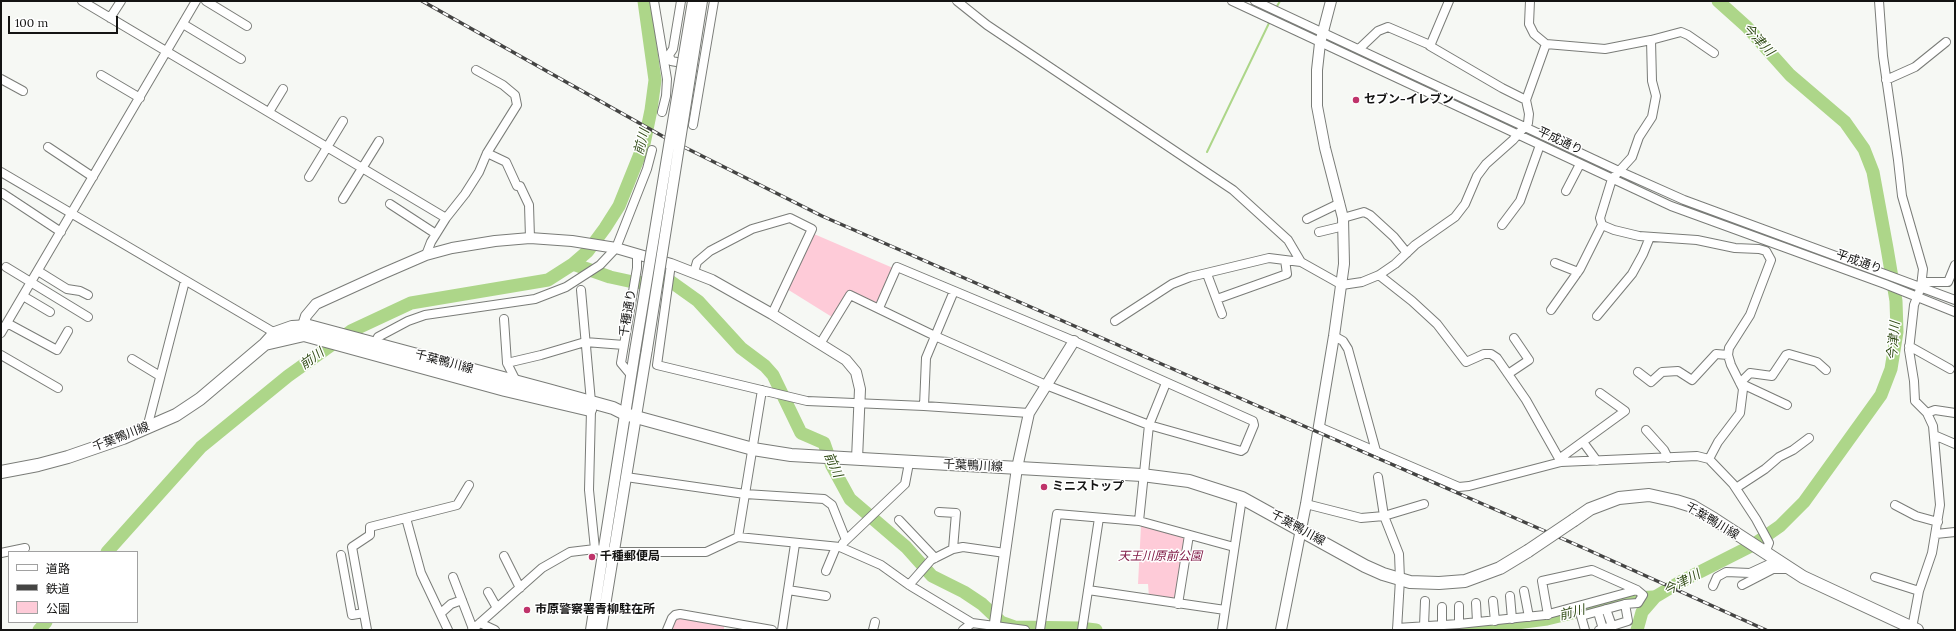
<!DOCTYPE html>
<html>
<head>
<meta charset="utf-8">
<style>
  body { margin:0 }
  #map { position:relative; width:1956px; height:631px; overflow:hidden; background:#f6f8f4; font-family:Lora,"Noto Sans JP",serif }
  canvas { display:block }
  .frame { position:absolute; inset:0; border:2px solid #141413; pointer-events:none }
  .legend { position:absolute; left:8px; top:551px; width:130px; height:72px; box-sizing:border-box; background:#fff; border:1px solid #a1a1a1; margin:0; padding:5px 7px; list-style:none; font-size:12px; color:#141413 }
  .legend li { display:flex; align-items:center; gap:8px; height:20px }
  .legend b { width:20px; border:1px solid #a1a1a1 }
  .scale { position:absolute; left:8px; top:16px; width:110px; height:18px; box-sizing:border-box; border:2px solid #141413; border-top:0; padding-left:5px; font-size:12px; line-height:14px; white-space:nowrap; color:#141413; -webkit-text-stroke:3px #fff; paint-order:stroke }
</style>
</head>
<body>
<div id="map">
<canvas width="1956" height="631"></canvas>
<div class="frame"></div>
<ul class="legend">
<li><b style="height:5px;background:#fff"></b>道路</li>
<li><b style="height:5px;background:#444443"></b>鉄道</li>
<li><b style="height:11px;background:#fecbd8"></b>公園</li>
</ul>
<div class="scale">100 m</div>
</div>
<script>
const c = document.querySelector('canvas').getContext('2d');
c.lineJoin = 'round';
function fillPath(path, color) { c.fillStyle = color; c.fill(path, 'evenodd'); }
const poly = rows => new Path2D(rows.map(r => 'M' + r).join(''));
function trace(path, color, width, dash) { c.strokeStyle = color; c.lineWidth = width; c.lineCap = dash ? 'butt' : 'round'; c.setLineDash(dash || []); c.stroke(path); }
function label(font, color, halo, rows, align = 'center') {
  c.font = font + ' Lora,"Noto Sans JP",serif'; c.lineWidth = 3; c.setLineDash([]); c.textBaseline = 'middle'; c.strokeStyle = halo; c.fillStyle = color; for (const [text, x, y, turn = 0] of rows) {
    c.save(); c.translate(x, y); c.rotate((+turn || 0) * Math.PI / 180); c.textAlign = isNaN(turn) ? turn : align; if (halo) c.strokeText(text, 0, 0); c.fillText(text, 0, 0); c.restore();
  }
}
const green = poly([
  [814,234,893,268,877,302,875,303,848,292,832,317,787,289],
  [1141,526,1144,526,1183,537,1185,540,1176,598,1173,600,1149,597,1148,584,1138,584],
  [678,618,724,625,724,630,671,630,676,619]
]);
const stream = poly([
  [1276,8,1280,1],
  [1207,152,1270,21]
]);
const river = poly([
  [573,264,610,277,633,282,646,283,670,281,698,301,741,348,765,366,773,375,801,433,824,443,832,466,850,499,906,547,932,576,964,592,982,604,1001,622,1015,627,1080,628,1096,630],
  [107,552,201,447,288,376,351,331,411,303,548,280,573,264,588,251,605,228,619,206,644,144,651,110,655,80,644,1],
  [39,630,46,622],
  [1464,630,1547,619,1634,598,1653,597],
  [1637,630,1642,612,1655,597,1680,582,1753,545,1780,526,1804,502,1881,395,1891,369,1897,332,1896,301,1887,248,1873,172,1864,149,1845,122,1790,75,1747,27,1718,1]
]);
const minor = poly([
  [82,1,446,218],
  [206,1,247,26],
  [654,1,667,79,666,96,662,112],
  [681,1,673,49,669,55,671,61,688,64],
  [957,1,987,25,1233,190,1288,240,1301,262],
  [1232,1,1671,206,1885,284,1955,312],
  [1255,1,1619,171,1684,200,1955,300],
  [1449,1,1430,46,1502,88,1526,100],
  [1530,1,1529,24,1534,34,1546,44,1605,49,1651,40,1681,32,1688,35,1714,53],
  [1879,1,1883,56,1898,160,1902,196,1923,269,1921,287,1914,305,1909,350,1914,381,1915,401,1927,413,1933,426,1940,505,1932,553,1919,591,1912,628],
  [110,18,121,1],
  [183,24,241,59],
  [1651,40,1652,81,1656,96,1652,117,1639,137,1632,157,1612,179,1600,218,1602,225,1614,230,1639,236,1697,240,1735,248,1759,249,1766,251,1771,260,1750,315,1729,348,1728,355,1731,365,1743,389,1740,413,1718,442,1709,459],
  [1359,49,1378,31,1388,27,1430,45],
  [101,75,140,98],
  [1,79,23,91],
  [1886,80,1915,67,1946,42],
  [269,112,283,89],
  [693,125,714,1],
  [48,147,93,177],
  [487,153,506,162,517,186,520,186,529,205,530,238],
  [1,172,275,333],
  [309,177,343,121],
  [1566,191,1580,164],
  [2,193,61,232],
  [343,199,379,141],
  [390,204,436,234],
  [1343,218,1364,212,1370,215,1394,237,1407,253],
  [1307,219,1340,203],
  [1502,225,1520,201,1540,145],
  [1319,232,1344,226],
  [426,255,431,242,446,218,465,194,479,172,487,153,517,105,515,95,503,85,476,70],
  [1555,263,1578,272],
  [671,264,657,365,807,401,924,406,1029,413],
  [6,267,88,317],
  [38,271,67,289,80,291,88,295],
  [694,272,697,262,710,251,752,229,790,218,812,229,772,314],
  [1207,274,1222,314],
  [1379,275,1412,301,1437,324,1466,362,1484,354,1491,354,1497,358,1526,400,1561,462],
  [1922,282,1948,282,1955,265],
  [581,290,591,402],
  [23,296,50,312],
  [1217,299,1287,274,1285,260],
  [1551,310,1580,269,1602,225],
  [1597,316,1632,274,1643,254,1650,237],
  [504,319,507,363,516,381],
  [1115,321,1172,284,1190,277,1269,258,1301,262,1342,285,1362,282,1379,275,1395,264,1415,245,1455,217,1465,204,1477,176,1486,164,1513,140,1528,123,1529,114,1526,100,1546,44],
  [7,323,57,350,68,331],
  [1,333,196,1],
  [1334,336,1343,341,1348,349,1376,451],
  [375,343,378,337,408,321,425,315,535,299,566,287,600,265,616,248,647,169,652,150],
  [820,344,850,295,935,336,1046,385,1149,425,1241,451,1244,449,1254,425,1253,421,1074,341,897,267,879,308],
  [1909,346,1950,369],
  [1,355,58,388],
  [132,359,160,376],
  [507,363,541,355,585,342,624,345],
  [1638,372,1651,382,1662,372,1678,371,1692,380,1716,354,1728,355],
  [1508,374,1529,360,1514,338],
  [631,375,621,363,637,268,637,254],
  [1787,405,1740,383,1750,373,1772,376,1786,355,1789,354,1817,362,1826,370],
  [924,406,926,358,954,291],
  [591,410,589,490,595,549],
  [1927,413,1935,410,1955,413],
  [1319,427,1459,487,1469,486,1561,462,1697,456,1709,459,1733,484,1756,519,1769,543,1765,553],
  [147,428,185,281],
  [1646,430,1664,450,1668,458],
  [1934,435,1955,444],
  [1583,442,1597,461],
  [1559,459,1625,411,1600,393],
  [626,477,745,494,824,499,832,505,846,540],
  [1378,477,1384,516,1399,554,1400,579,1397,630],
  [1736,488,1765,469,1779,457,1793,450,1809,438],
  [1306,504,1361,518,1384,516,1424,504],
  [1895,505,1916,516,1938,522],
  [939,512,956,513,953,549],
  [406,518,421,573,448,630],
  [899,520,935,558],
  [1139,521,1149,425,1166,383],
  [1936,534,1955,532],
  [738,537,762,390],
  [843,543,905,484,909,463],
  [1,553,25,548],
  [341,555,352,615,364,613],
  [504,556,520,588],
  [826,571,836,547],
  [453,577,473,629],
  [1875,577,1919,591],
  [909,585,931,560,953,549,963,547,1005,553],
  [1742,585,1773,569,1788,569],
  [1713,586,1717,577,1726,572,1750,573,1776,561],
  [788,590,826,596],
  [1088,590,1225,610],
  [1524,591,1529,617],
  [488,592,497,608],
  [1510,596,1512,619],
  [1493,601,1495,621],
  [1476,603,1477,622],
  [1178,604,1189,535],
  [1459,606,1459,624],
  [1606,609,1612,626],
  [1598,612,1603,629],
  [441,613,451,604,462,600],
  [1548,615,1542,581,1592,570,1637,590,1643,595,1638,603,1625,604,1581,616,1585,630],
  [480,623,495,630],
  [1442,625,1442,607],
  [1424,626,1425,601],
  [1397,628,1459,624,1545,615,1637,590],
  [367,630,352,547,370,535,370,527,457,505,469,485],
  [472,630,542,568,570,552,595,549,614,552,706,552,738,537,840,547,881,565,909,585,972,623,1025,630],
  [667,630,672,618,675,615,680,614,772,630],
  [782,630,795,544],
  [873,630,875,622],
  [963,630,972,623],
  [1040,630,1057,514,1139,521,1234,547],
  [1082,630,1099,518],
  [1222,630,1242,498],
  [1599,630,1628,621,1625,604]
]);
const tertiary = poly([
  [301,332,306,316,316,304,382,274,426,255,452,248,495,241,530,238,572,241,616,248,671,264,712,280,772,314,846,360,856,372,860,389,857,459],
  [591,630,635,351],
  [601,630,647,349],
  [994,630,1017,468,1029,413,1074,341],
  [1281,630,1306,504,1334,336,1344,264,1343,218,1325,148,1317,106,1317,70,1320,43,1331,1]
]);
const primary = poly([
  [265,344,304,335,505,390,590,410],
  [1,472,38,465,68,457,123,438,176,415,200,399,265,344,275,333,292,327,309,326,548,390,613,408,625,414,753,449,791,455,1142,475,1189,481,1242,498,1365,566,1383,574,1410,582,1439,583,1465,581,1500,568,1528,551],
  [1574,520,1590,509,1619,498,1649,495,1676,501,1692,506,1714,519,1803,577,1917,630]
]);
const rail = poly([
  [422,1,664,137,822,216,1586,549,1766,630]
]);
const tertiaryBridge = poly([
  [647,349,702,1],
  [635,351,693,1]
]);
const primaryBridge = poly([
  [1528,551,1574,520]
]);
const markers = [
  [1356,100,4,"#bf336a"],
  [1044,487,4,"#bf336a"],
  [592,557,4,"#bf336a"],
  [527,610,4,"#bf336a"]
];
const poiNames = [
  ["セブン-イレブン",1364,100],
  ["ミニストップ",1052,487],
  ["千種郵便局",600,557],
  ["市原警察署青柳駐在所",535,610]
];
const streetNames = [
  ["平成通り",1560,141,25],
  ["平成通り",1859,262,20],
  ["千種通り",628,313,-80],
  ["千葉鴨川線",444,362,15],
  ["千葉鴨川線",121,437,-21],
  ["千葉鴨川線",973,466,3],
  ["千葉鴨川線",1712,521,31],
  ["千葉鴨川線",1298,528,29]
];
const parkNames = [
  ["天王川原前公園",1160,557]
];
const waterNames = [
  ["今津川",1758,40,47],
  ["前川",642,142,-75],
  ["今津川",1894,341,-85],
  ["前川",312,359,-36],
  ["前川",833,465,66],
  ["今津川",1682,583,-28],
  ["前川",1572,613,-14]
];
fillPath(green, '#fecbd8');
trace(stream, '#add689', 2);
trace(river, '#add689', 13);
trace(minor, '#7a7c78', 10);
trace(tertiary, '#7a7c78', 12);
trace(primary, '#7a7c78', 14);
trace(minor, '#fff', 8);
trace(tertiary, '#fff', 10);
trace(primary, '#fff', 12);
trace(rail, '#444443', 3.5);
trace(rail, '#fff', 2, [6]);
trace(tertiaryBridge, '#7a7c78', 12, []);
trace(primaryBridge, '#7a7c78', 14, []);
trace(tertiaryBridge, '#fff', 10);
trace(primaryBridge, '#fff', 12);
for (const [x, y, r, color] of markers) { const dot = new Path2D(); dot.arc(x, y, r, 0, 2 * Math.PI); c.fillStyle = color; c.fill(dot); trace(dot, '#fff', 1.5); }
label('bold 12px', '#141413', '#fff', poiNames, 'left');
label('12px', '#141413', '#fff', streetNames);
label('italic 12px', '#7d1441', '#fff', parkNames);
label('italic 13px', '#334e18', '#fff', waterNames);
</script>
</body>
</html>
